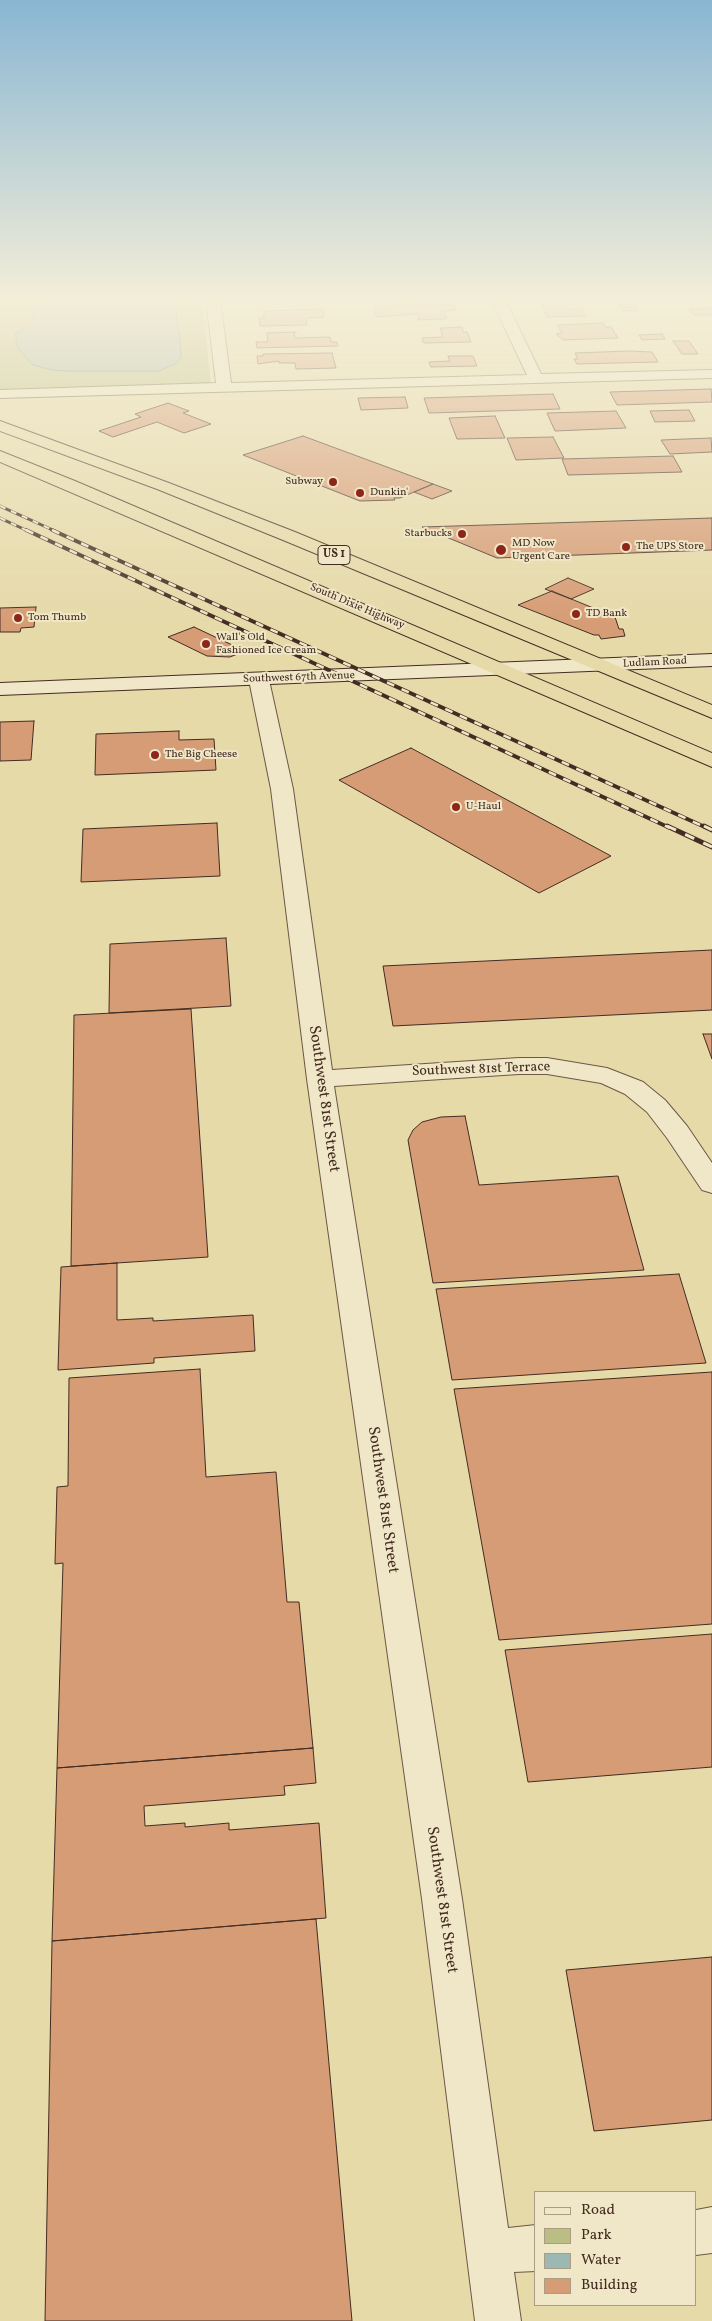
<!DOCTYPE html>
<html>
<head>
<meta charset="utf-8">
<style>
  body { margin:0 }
  #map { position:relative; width:712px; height:2321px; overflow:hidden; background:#e6daa9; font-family:Vollkorn,serif }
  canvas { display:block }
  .legend { position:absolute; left:534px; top:2191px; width:162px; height:115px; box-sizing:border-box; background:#efe7c7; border:1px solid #ab9c85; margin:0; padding:6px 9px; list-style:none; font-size:15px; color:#442c22 }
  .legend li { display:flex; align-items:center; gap:10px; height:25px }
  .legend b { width:25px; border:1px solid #ab9c85 }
</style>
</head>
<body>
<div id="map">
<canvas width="712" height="2321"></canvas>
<ul class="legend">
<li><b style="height:6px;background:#efe7c7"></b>Road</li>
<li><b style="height:14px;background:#bbbe84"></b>Park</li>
<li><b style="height:14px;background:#9bb8b3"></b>Water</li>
<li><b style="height:14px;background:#d69c75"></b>Building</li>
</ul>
</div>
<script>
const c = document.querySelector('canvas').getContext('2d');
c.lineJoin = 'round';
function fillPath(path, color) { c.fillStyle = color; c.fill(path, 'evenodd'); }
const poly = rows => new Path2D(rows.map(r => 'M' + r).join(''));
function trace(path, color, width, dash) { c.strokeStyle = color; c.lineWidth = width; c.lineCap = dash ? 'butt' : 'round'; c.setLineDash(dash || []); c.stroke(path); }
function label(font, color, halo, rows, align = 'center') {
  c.font = font + ' Vollkorn,serif'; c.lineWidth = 4; c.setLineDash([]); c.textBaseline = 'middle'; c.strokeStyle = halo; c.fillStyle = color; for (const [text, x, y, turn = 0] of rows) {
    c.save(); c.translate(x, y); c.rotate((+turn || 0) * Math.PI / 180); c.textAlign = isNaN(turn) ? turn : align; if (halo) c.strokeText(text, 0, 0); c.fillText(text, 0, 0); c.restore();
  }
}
const green = poly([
  [0,299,202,299,211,384,0,389]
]);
const water = poly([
  [64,299,178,299,176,323,180,335,181,357,177,363,159,371,68,371,52,370,33,365,18,348,15,333,24,329,33,320,35,311,31,306,32,302,53,302,64,299]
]);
const building = poly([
  [260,299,300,299,300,302,260,303,260,299],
  [401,299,451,299,452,301,402,302,401,299],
  [441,304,454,305,456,310,444,311,447,318,444,319,417,320,419,318,417,314,376,317,373,306,441,304],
  [542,304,565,304,567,309,582,309,585,316,547,317,542,304],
  [619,304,634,304,638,310,623,311,619,304],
  [712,308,712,315,694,315,689,309,712,308],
  [323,309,324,317,306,318,307,325,260,326,259,318,264,318,264,311,323,309],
  [603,323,605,327,611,327,618,338,563,340,556,334,562,333,557,325,603,323],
  [462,327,463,332,467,332,471,342,424,343,422,338,443,337,440,328,462,327],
  [296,332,294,334,295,338,330,337,331,342,337,342,338,346,257,348,256,342,268,342,267,333,296,332],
  [662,334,665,339,642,340,639,335,662,334],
  [673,341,689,341,698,354,682,354,673,341],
  [627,351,652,352,658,362,577,364,574,359,578,359,575,353,627,351],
  [332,353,336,368,296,369,295,363,279,363,279,361,258,364,257,356,263,356,263,354,332,353],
  [448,356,473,356,477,366,431,367,429,362,450,361,448,356],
  [711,389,712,402,617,405,610,392,711,389],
  [553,394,560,409,429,413,424,398,553,394],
  [405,397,408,408,361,410,358,398,405,397],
  [168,403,189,411,183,413,211,424,184,433,157,422,113,437,99,431,141,417,135,414,168,403],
  [689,410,695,421,655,422,650,411,689,410],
  [616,411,626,428,555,431,547,413,616,411],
  [495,416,505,438,457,439,449,418,495,416],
  [303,436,433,484,400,498,394,498,395,500,360,501,243,455,303,436],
  [553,437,564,458,516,460,507,438,553,437],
  [711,438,712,452,670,454,661,440,711,438],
  [673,456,682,472,568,475,562,459,673,456],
  [433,484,452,491,432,499,414,492,433,484],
  [712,518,712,550,497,558,422,527,712,518],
  [568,578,594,589,571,599,545,589,568,578],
  [552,591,615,617,619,629,623,629,625,636,601,639,599,635,594,635,518,605,552,591],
  [36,607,34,627,21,628,20,632,0,632,0,608,36,607],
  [194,627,245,651,230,657,207,656,168,637,194,627],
  [34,721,31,760,0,761,0,722,34,721],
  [179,731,179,740,214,739,216,770,95,775,96,734,179,731],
  [411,748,611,856,539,893,339,780,411,748],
  [217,823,220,876,81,882,83,829,217,823],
  [226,938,231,1006,109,1013,110,944,226,938],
  [712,950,712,1010,393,1026,383,966,712,950],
  [191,1009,208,1257,71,1266,74,1015,191,1009],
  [703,1034,712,1034,712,1059,703,1034],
  [465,1116,479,1185,618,1176,644,1270,433,1283,408,1140,413,1130,422,1122,441,1117,465,1116],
  [117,1263,117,1320,153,1318,153,1321,253,1315,255,1351,154,1358,154,1363,58,1370,61,1267,117,1263],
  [679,1274,706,1363,452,1380,436,1289,679,1274],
  [200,1369,206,1477,276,1472,287,1602,299,1602,313,1748,57,1768,63,1563,55,1564,57,1487,68,1486,69,1378,200,1369],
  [712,1372,712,1624,499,1640,454,1389,712,1372],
  [712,1634,712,1767,528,1782,505,1650,712,1634],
  [313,1748,316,1783,284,1786,285,1795,144,1806,145,1826,185,1823,185,1827,229,1823,229,1830,319,1823,326,1918,52,1941,57,1768,313,1748],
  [316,1919,352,2321,45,2321,52,1941,316,1919],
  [712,1957,712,2120,594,2131,566,1970,712,1957]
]);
const street = poly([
  [206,299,220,299,231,383,527,375,491,299,505,299,541,374,712,370,712,378,0,398,0,390,216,383,206,299],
  [259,674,266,676,269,680,293,789,332,1070,519,1058,547,1058,607,1068,643,1082,665,1100,687,1126,712,1163,712,1193,702,1190,667,1138,647,1112,625,1094,601,1083,547,1074,519,1074,334,1086,462,1899,508,2228,536,2225,536,2271,514,2272,521,2321,475,2321,422,1899,307,1079,271,789,249,680,252,676,259,674],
  [712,2207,712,2253,696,2255,696,2210,712,2207]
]);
const secondary = poly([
  [712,654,712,666,0,695,0,683,712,654]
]);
const highway = poly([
  [0,421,169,483,295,532,712,705,712,718,283,540,157,489,0,431,0,421],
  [0,451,75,481,712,753,712,767,0,462,0,451]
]);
const railFar2 = poly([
  [0,506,55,531],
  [0,518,28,531]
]);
const railFar1 = poly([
  [26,530,670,828],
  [52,530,707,828]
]);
const rail = poly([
  [667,826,712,847],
  [704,826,712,830]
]);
const markers = [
  [333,482,5,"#8f2418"],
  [360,493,5,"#8f2418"],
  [462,534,5,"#8f2418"],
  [626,547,5,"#8f2418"],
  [501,550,6,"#8f2418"],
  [576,614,5,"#8f2418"],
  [18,618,5,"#8f2418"],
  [206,644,5,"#8f2418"],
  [155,755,5,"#8f2418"],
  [456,807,5,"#8f2418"]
];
const farPoinames = [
  ["Subway",323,482,"right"],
  ["Dunkin'",370,493],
  ["Starbucks",452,534,"right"],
  ["MD Now",512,544],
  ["Urgent Care",512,557],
  ["The UPS Store",636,547],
  ["TD Bank",586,614],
  ["Tom Thumb",28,618],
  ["Wall's Old",216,638],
  ["Fashioned Ice Cream",216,651],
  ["The Big Cheese",165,755],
  ["U-Haul",466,807]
];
const farStreetnames = [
  ["South Dixie Highway",357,607,23],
  ["Ludlam Road",655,663,-3],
  ["Southwest 67th Avenue",299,678,-2]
];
const shields = [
  [334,555,32]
];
const shieldNames = [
  ["US 1",334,555]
];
const streetNames = [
  ["Southwest 81st Terrace",481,1070,-2]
];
const nearStreetnames = [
  ["Southwest 81st Street",323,1099,82],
  ["Southwest 81st Street",382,1500,82],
  ["Southwest 81st Street",441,1900,82]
];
fillPath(green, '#bbbe84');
fillPath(water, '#9bb8b3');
trace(water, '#788079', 1);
fillPath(building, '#d69c75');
trace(building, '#442c22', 1);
trace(street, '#6c5844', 2);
trace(secondary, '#442c22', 2);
trace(highway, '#442c22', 2);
fillPath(street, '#efe7c7');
fillPath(secondary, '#efe7c7');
fillPath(highway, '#e6daa9');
trace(railFar2, '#442c22', 3);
trace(railFar1, '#442c22', 4);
trace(rail, '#442c22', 5);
trace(railFar2, '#efe7c7', 2, [6]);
trace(railFar1, '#efe7c7', 2.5, [8]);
trace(rail, '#efe7c7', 3, [10]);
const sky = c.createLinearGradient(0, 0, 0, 624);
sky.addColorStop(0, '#89b6d3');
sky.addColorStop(0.48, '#f4eed8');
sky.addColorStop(1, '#f4eed800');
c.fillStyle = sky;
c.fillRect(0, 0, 712, 624);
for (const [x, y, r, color] of markers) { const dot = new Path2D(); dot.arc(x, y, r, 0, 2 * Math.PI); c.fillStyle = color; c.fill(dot); trace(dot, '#efe7c7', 2); }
label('11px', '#442c22', '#efe7c7', farPoinames, 'left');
label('11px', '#442c22', '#efe7c7', farStreetnames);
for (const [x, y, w] of shields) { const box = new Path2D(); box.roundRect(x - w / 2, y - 9.5, w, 19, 4); c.fillStyle = '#efe7c7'; c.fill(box); trace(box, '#442c22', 1); }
label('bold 12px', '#442c22', null, shieldNames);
label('14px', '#442c22', '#efe7c7', streetNames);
label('16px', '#442c22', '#efe7c7', nearStreetnames);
</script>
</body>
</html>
